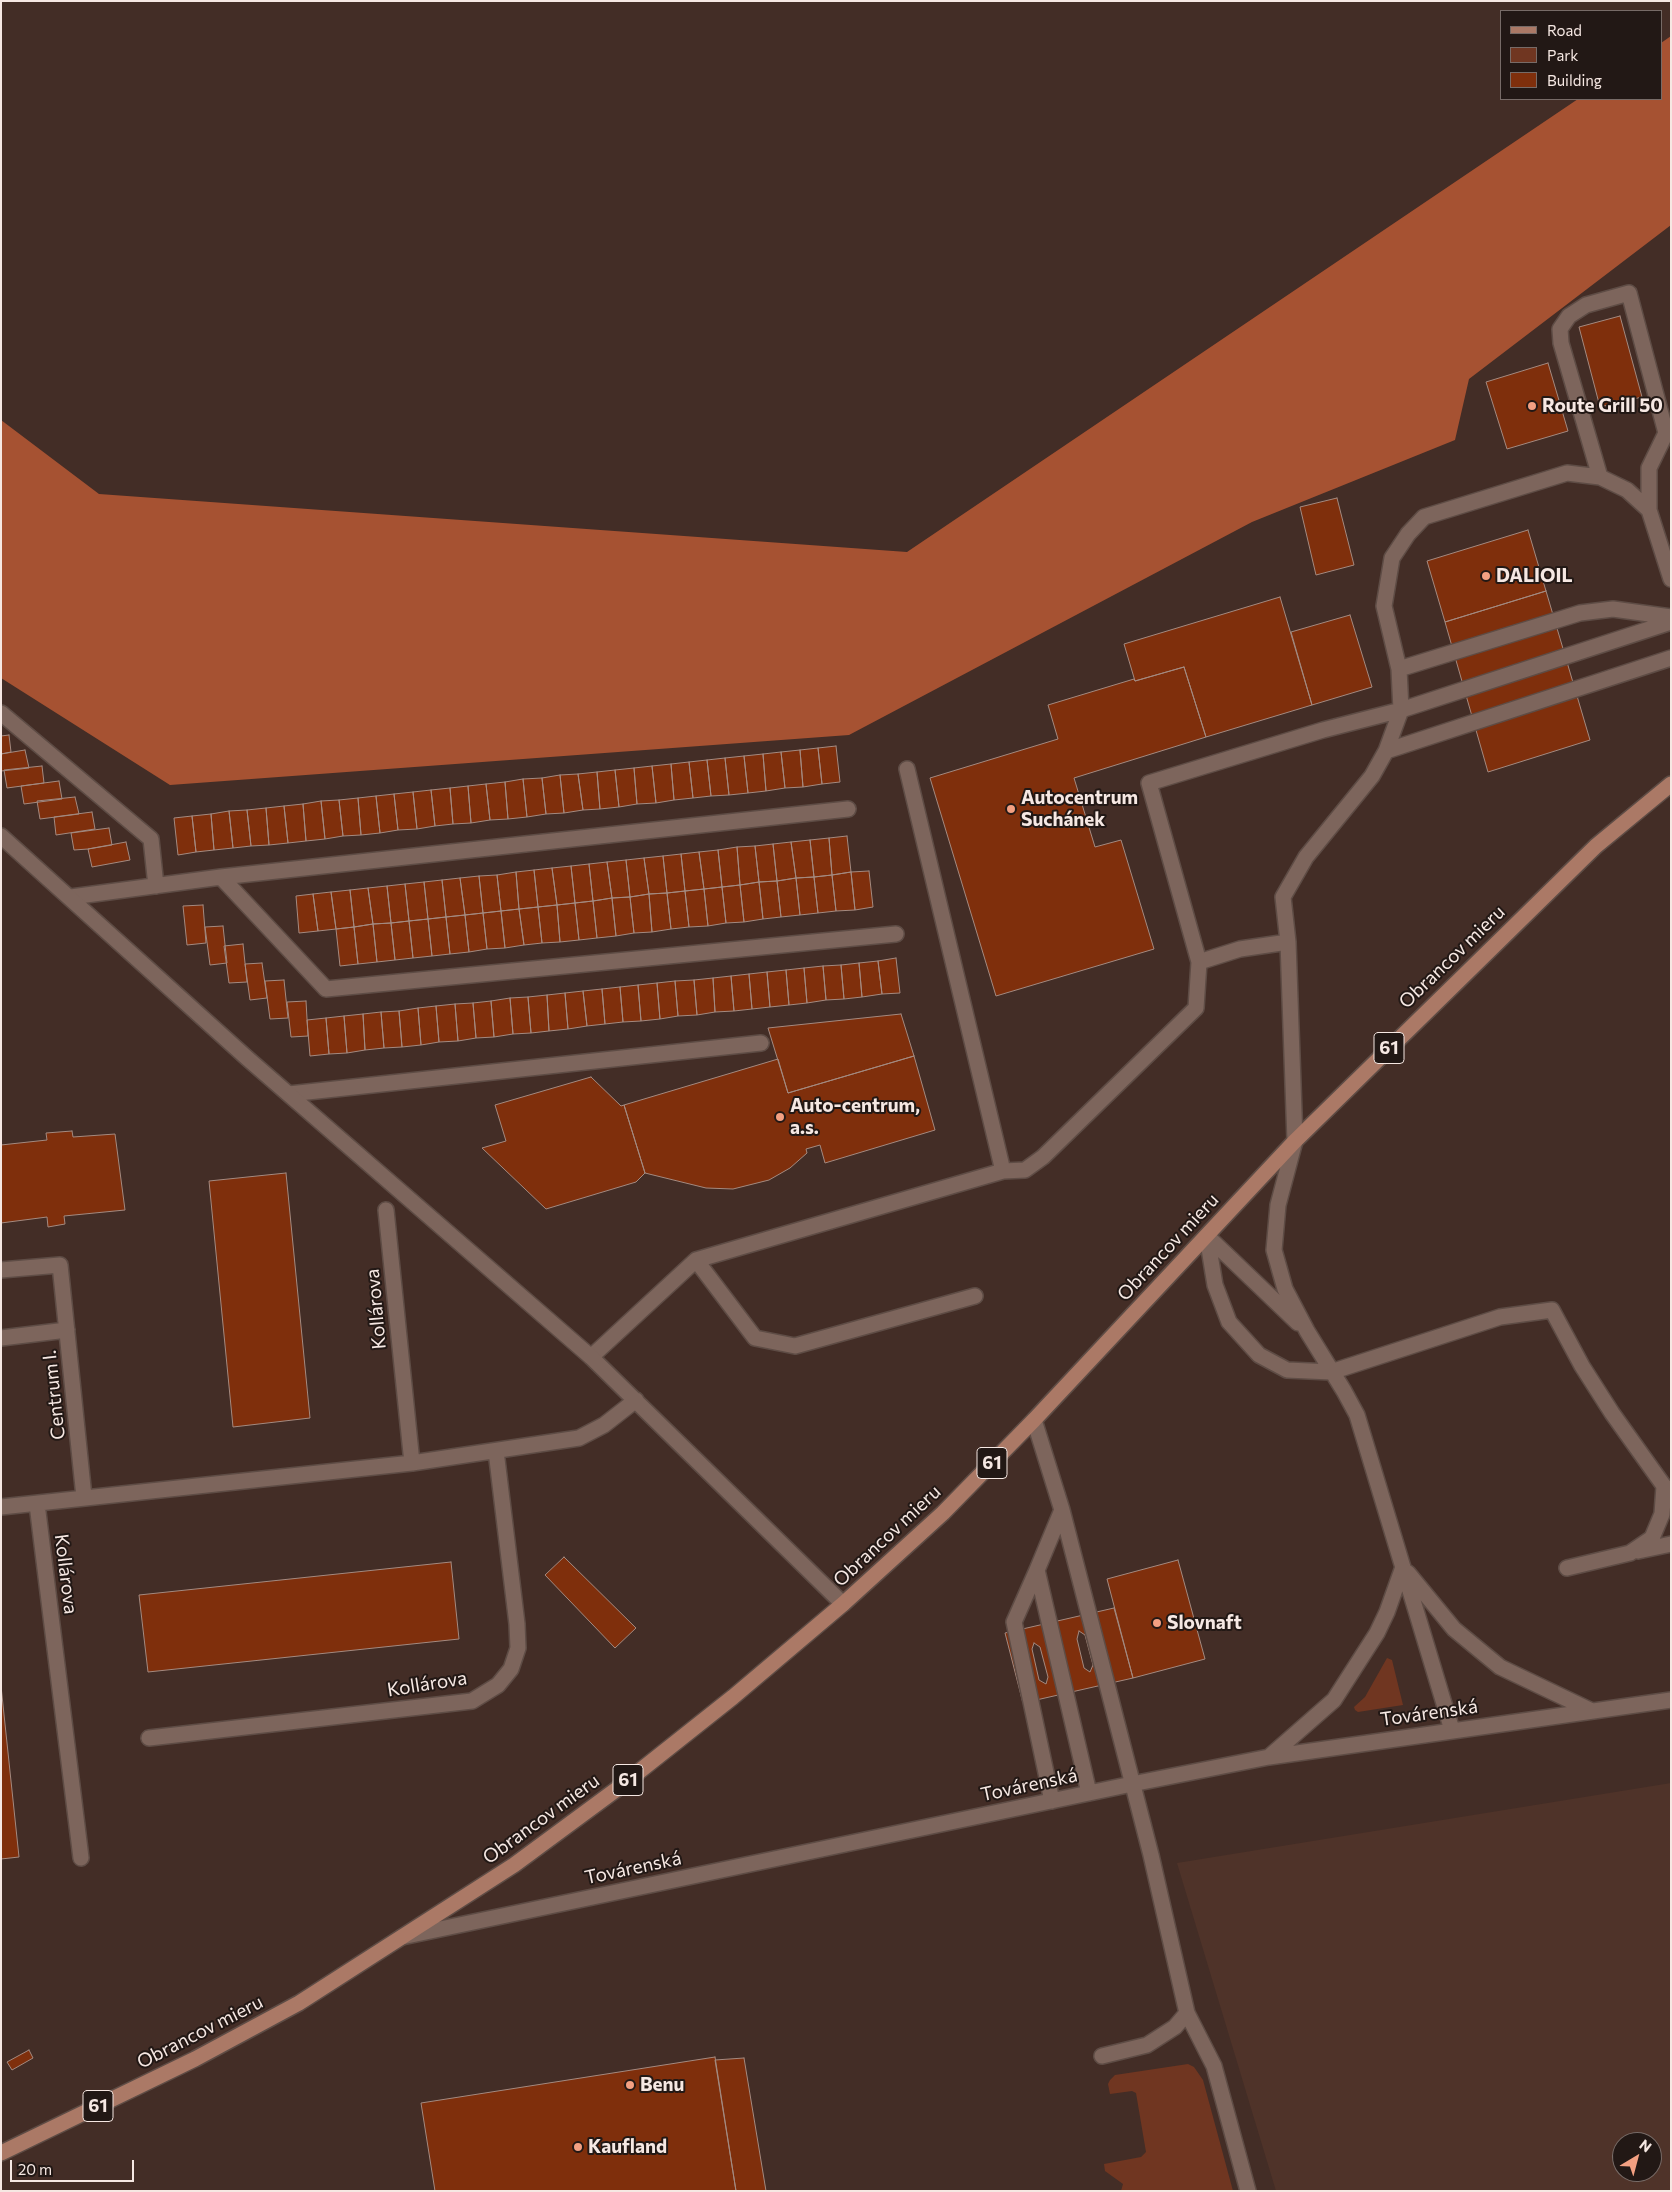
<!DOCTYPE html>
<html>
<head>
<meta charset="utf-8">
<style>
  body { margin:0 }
  #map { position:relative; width:1672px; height:2192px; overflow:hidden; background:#432d26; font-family:Commissioner,sans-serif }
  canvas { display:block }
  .frame { position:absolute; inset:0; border:2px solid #f6e8e3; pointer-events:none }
  .legend { position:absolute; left:1500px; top:10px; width:162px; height:90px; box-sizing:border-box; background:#221815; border:1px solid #776b67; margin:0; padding:6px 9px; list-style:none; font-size:15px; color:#f6e8e3 }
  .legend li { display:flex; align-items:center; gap:10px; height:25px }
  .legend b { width:25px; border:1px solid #776b67 }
  .north { position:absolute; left:1612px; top:2132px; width:50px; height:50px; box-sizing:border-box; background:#221815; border:1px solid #776b67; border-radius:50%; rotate:37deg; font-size:14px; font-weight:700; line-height:20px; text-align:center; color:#f6e8e3 }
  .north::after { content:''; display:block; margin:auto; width:18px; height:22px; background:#f3a082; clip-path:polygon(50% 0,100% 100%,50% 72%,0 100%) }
  .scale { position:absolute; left:10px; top:2160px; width:124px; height:22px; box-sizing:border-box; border:2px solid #f6e8e3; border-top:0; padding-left:6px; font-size:15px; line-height:18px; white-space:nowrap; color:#f6e8e3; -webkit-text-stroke:4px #221815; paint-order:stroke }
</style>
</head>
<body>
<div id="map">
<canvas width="1672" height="2192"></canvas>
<div class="frame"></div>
<ul class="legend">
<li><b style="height:6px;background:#ab7966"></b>Road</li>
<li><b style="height:14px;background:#703621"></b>Park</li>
<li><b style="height:14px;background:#7f2f0c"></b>Building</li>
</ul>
<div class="north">N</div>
<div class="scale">20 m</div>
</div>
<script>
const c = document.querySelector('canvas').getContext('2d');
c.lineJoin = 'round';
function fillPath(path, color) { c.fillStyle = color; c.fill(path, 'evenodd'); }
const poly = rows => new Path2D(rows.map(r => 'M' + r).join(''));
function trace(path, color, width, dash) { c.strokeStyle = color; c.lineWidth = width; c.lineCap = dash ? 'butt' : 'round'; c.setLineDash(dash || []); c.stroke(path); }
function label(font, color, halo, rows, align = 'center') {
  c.font = font + ' Commissioner,sans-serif'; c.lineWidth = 4; c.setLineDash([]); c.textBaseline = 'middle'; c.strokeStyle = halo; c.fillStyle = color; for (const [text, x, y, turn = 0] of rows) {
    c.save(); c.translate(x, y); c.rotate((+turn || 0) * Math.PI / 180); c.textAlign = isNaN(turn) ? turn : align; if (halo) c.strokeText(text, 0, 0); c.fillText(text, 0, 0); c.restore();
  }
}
const built = poly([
  [1671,1783,1671,2191,1276,2191,1177,1863],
  [1622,2142,1652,2142,1652,2172,1622,2172]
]);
const green = poly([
  [1387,1658,1392,1660,1403,1705,1358,1712,1355,1710,1354,1707,1365,1697],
  [1188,2064,1194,2067,1203,2080,1233,2191,1121,2191,1123,2184,1105,2171,1104,2164,1141,2157,1146,2152,1136,2093,1132,2091,1110,2094,1108,2084,1110,2080,1115,2075]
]);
const forest = poly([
  [1671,36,1671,225,1469,379,1455,440,1252,522,849,735,170,785,1,678,1,420,99,494,907,552,1578,99,1661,99,1661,43]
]);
const building = poly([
  [1620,316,1642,397,1600,407,1579,327,1620,316],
  [1548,363,1568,431,1507,449,1486,382,1548,363],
  [1337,498,1354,565,1316,575,1300,507,1337,498],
  [1528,530,1546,591,1445,622,1427,561,1528,530],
  [1546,591,1590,740,1488,772,1445,622,1546,591],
  [1280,597,1312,705,1206,737,1184,667,1135,681,1124,644,1280,597],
  [1350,615,1372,687,1312,705,1291,632,1350,615],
  [1184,667,1206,737,1074,778,1095,847,1121,840,1154,949,996,996,930,778,1058,739,1048,705,1134,679,1135,681,1184,667],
  [9,735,11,752,1,754,1,736,9,735],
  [836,746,840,782,822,784,818,748,836,746],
  [818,748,822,784,803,787,800,750,818,748],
  [25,750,29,768,1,771,1,754,25,750],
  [800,750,803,787,785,788,781,752,800,750],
  [781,752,785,788,766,791,763,754,781,752],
  [763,754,766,791,748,793,744,756,763,754],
  [744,756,748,793,729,795,725,758,744,756],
  [725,758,729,795,711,796,707,760,725,758],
  [707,760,711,796,693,798,689,762,707,760],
  [689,762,693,798,674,800,671,764,689,762],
  [671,764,674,800,656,803,652,766,671,764],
  [42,766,44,783,7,788,4,770,42,766],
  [652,766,656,803,637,804,634,768,652,766],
  [634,768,637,804,619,807,615,770,634,768],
  [615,770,619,807,600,809,597,772,615,770],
  [597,772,600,809,583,810,578,774,597,772],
  [578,774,583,810,564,813,560,775,578,774],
  [560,775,564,813,546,814,542,778,560,775],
  [542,778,546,814,527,817,523,779,542,778],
  [523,779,527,817,508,819,505,782,523,779],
  [59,781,62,799,24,804,21,786,59,781],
  [505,782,508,819,490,820,486,784,505,782],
  [486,784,490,820,471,823,468,786,486,784],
  [468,786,471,823,453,824,450,788,468,786],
  [450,788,453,824,435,826,431,790,450,788],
  [431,790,435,826,417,829,413,792,431,790],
  [413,792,417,829,398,830,394,794,413,792],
  [394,794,398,830,380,833,376,796,394,794],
  [376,796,380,833,361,835,358,798,376,796],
  [75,797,79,814,40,819,37,801,75,797],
  [358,798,361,835,343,836,339,800,358,798],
  [339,800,343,836,325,839,321,801,339,800],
  [321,801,325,839,306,841,303,804,321,801],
  [303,804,306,841,288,843,284,806,303,804],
  [284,806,288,843,269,845,266,808,284,806],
  [266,808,269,845,251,846,247,810,266,808],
  [247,810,251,846,233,848,229,811,247,810],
  [229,811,233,848,214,850,211,814,229,811],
  [92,812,95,829,56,835,54,817,92,812],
  [211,814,214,850,196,852,192,816,211,814],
  [192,816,196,852,178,855,174,818,192,816],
  [109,828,112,845,88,849,74,850,71,833,109,828],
  [847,836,851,872,832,875,829,838,847,836],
  [829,838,832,875,814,877,810,840,829,838],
  [810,840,814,877,796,878,791,842,810,840],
  [126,842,130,860,92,867,88,849,126,842],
  [791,842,796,878,777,881,773,844,791,842],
  [773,844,777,881,759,882,755,846,773,844],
  [755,846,759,882,740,885,737,847,755,846],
  [737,847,740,885,722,887,718,850,737,847],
  [718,850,722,887,704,889,699,852,718,850],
  [699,852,704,889,685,891,681,854,699,852],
  [681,854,685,891,667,893,663,856,681,854],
  [663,856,667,893,649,894,644,858,663,856],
  [644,858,649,894,630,897,626,860,644,858],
  [626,860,630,897,612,898,607,862,626,860],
  [607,862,612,898,593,901,589,864,607,862],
  [589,864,593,901,575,903,571,866,589,864],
  [571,866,575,903,557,905,552,868,571,866],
  [552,868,557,905,538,907,534,870,552,868],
  [534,870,538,907,519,909,516,872,534,870],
  [869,871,873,907,855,910,851,872,869,871],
  [516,872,519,909,501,911,497,875,516,872],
  [851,872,855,910,836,911,832,875,851,872],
  [497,875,501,911,483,913,479,876,497,875],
  [832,875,836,911,818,913,814,877,832,875],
  [479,876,483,913,465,915,460,878,479,876],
  [814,877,818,913,800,915,796,878,814,877],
  [460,878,465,915,446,917,442,880,460,878],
  [796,878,800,915,781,917,777,881,796,878],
  [442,880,446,917,428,919,424,882,442,880],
  [777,881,781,917,763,919,759,882,777,881],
  [424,882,428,919,409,921,405,884,424,882],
  [759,882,763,919,744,922,740,885,759,882],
  [405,884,409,921,391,923,387,886,405,884],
  [740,885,744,922,726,923,722,887,740,885],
  [387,886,391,923,373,924,368,888,387,886],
  [722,887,726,923,708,926,704,889,722,887],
  [368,888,373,924,354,927,350,890,368,888],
  [704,889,708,926,689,927,685,891,704,889],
  [350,890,354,927,336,929,331,892,350,890],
  [685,891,689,927,671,929,667,893,685,891],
  [331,892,336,929,318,931,313,894,331,892],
  [667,893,671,929,652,932,649,894,667,893],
  [313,894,318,931,299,933,296,896,313,894],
  [649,894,652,932,634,933,630,897,649,894],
  [630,897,634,933,616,936,612,898,630,897],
  [612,898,616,936,597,938,593,901,612,898],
  [593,901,597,938,579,940,575,903,593,901],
  [575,903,579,940,560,942,557,905,575,903],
  [203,905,206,943,187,945,183,906,203,905],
  [557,905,560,942,542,943,538,907,557,905],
  [538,907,542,943,524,945,519,909,538,907],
  [519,909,524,945,505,948,501,911,519,909],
  [501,911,505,948,487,949,483,913,501,911],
  [483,913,487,949,469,952,465,915,483,913],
  [465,915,469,952,450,954,446,917,465,915],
  [446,917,450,954,432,956,428,919,446,917],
  [428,919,432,956,413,958,409,921,428,919],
  [409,921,413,958,395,960,391,923,409,921],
  [391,923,395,960,377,962,373,924,391,923],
  [373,924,377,962,358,964,354,927,373,924],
  [223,926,227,963,210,965,205,927,223,926],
  [354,927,358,964,340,966,336,929,354,927],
  [243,944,247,982,229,983,224,946,243,944],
  [896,958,900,993,882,994,878,961,896,958],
  [878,961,882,994,862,997,859,963,878,961],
  [262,963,267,998,250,1000,245,964,262,963],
  [859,963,862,997,844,999,841,965,859,963],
  [841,965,844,999,826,1000,823,966,841,965],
  [823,966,826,1000,807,1003,804,968,823,966],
  [804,968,807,1003,789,1005,786,970,804,968],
  [786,970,789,1005,770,1007,767,972,786,970],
  [767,972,770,1007,752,1009,749,974,767,972],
  [749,974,752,1009,734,1011,731,976,749,974],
  [731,976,734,1011,715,1012,713,978,731,976],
  [713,978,715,1012,697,1015,694,980,713,978],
  [284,980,288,1018,270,1019,265,981,284,980],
  [694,980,697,1015,678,1016,675,981,694,980],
  [675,981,678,1016,660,1019,657,983,675,981],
  [657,983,660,1019,641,1021,638,985,657,983],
  [638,985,641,1021,623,1022,620,987,638,985],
  [620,987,623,1022,605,1024,602,989,620,987],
  [602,989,605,1024,587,1026,583,991,602,989],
  [583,991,587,1026,568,1029,565,993,583,991],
  [565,993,568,1029,549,1031,547,995,565,993],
  [547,995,549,1031,531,1033,528,997,547,995],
  [528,997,531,1033,513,1034,510,998,528,997],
  [510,998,513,1034,494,1037,491,1001,510,998],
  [306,1001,308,1036,291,1037,287,1002,306,1001],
  [491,1001,494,1037,476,1038,473,1003,491,1001],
  [473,1003,476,1038,458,1041,455,1004,473,1003],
  [455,1004,458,1041,439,1042,436,1006,455,1004],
  [436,1006,439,1042,421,1045,418,1008,436,1006],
  [418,1008,421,1045,402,1047,399,1011,418,1008],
  [399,1011,402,1047,384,1048,381,1012,399,1011],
  [381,1012,384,1048,365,1050,363,1014,381,1012],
  [363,1014,365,1050,347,1053,344,1016,363,1014],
  [901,1014,914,1056,788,1093,768,1028,901,1014],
  [344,1016,347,1053,329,1054,326,1018,344,1016],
  [326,1018,329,1054,310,1056,307,1020,326,1018],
  [914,1056,935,1130,825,1163,820,1145,806,1149,807,1153,790,1168,769,1180,733,1189,706,1188,645,1173,624,1105,778,1059,788,1093,914,1056],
  [591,1077,621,1106,624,1105,645,1173,636,1182,546,1209,482,1148,506,1141,495,1105,591,1077],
  [72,1131,73,1137,115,1134,125,1210,64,1216,65,1224,48,1227,47,1217,1,1223,1,1145,47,1140,46,1133,72,1131],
  [286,1173,310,1418,233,1427,209,1181,286,1173],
  [564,1557,636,1628,615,1648,545,1575,564,1557],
  [1178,1560,1205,1659,1133,1678,1107,1579,1178,1560],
  [451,1562,459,1639,148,1672,139,1595,451,1562],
  [1114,1608,1133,1678,1023,1703,1005,1633,1114,1608],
  [1079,1631,1085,1635,1093,1665,1090,1672,1084,1668,1077,1639,1079,1631],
  [1034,1643,1040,1647,1048,1677,1046,1684,1039,1680,1032,1649,1034,1643],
  [1,1686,19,1857,1,1859,1,1686],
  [29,2050,33,2058,12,2070,7,2062,29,2050],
  [715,2057,736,2191,435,2191,421,2103,715,2057],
  [744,2058,766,2191,736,2191,715,2060,744,2058]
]);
const service = poly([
  [1600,477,1561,343,1560,329,1569,316,1586,305,1629,293,1666,433,1649,468,1649,510],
  [1399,669,1580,613,1613,609,1671,617],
  [1,713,151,839,156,886],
  [1386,751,1671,658],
  [907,769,1003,1171,1025,1170,1043,1157,1196,1008,1199,962,1240,949,1288,942],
  [221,877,326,989,896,934],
  [71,897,221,877,848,809],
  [1199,962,1149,783,1323,730,1401,710,1671,622],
  [289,1094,761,1043],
  [1207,1236,1215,1285,1229,1322,1259,1355,1287,1370,1331,1372,1500,1317,1552,1310,1582,1366,1612,1413,1664,1486,1671,1491],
  [1207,1236,1298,1323],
  [696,1260,755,1338,795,1346,975,1296],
  [591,1357,696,1260,1003,1171],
  [1034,1420,1062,1510,1151,1855,1187,2013,1214,2066,1248,2191],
  [1062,1510,1037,1570,1089,1793],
  [1638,1551,1671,1544],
  [1567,1568,1630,1553,1652,1538,1662,1514,1664,1486],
  [1037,1570,1014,1622,1052,1801],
  [1408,1573,1454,1629,1500,1667,1592,1711],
  [1452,1730,1357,1415,1344,1391,1307,1331,1285,1289,1274,1250,1278,1205,1295,1141,1288,942,1283,897,1306,857,1372,776,1386,751,1401,710,1399,669,1384,606,1392,558,1408,534,1424,517,1567,473,1600,477,1627,490,1649,510,1671,579],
  [1269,1757,1334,1700,1377,1633,1387,1612,1403,1567],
  [402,1937,1132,1784,1269,1757,1671,1700],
  [1102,2056,1147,2045,1175,2027,1187,2013]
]);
const minor = poly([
  [1,836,247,1058,591,1357,843,1604],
  [386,1210,412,1463],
  [1,1270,60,1265,84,1497],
  [1,1338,67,1330],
  [37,1504,81,1858],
  [1,1507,412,1463,579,1438,604,1425,636,1400],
  [149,1738,472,1701,498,1685,511,1669,518,1648,517,1624,496,1451]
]);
const primary = poly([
  [1,2153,195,2059,299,2003,514,1865,617,1789,733,1697,843,1604,943,1513,1034,1420,1295,1141,1596,846,1671,784]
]);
const markers = [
  [1532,406,5,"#f3a082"],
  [1486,576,5,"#f3a082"],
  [1011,809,5,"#f3a082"],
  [780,1117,5,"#f3a082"],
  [1157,1623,5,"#f3a082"],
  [630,2085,5,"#f3a082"],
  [578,2147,5,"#f3a082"]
];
const shields = [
  [1389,1048,30],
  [992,1463,30],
  [628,1780,30],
  [98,2106,30]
];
const shieldNames = [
  ["61",1389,1048],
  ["61",992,1463],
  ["61",628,1780],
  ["61",98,2106]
];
const poiNames = [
  ["Route Grill 50",1542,406],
  ["DALIOIL",1496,576],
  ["Autocentrum",1021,798],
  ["Suchánek",1021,820],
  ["Auto-centrum,",790,1106],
  ["a.s.",790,1128],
  ["Slovnaft",1167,1623],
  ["Benu",640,2085],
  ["Kaufland",588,2147]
];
const streetNames = [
  ["Obrancov mieru",1452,957,-44],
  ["Obrancov mieru",1168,1247,-47],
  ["Kollárova",376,1309,-95],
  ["Centrum I.",54,1395,-96],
  ["Obrancov mieru",887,1536,-43],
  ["Kollárova",66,1574,83],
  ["Kollárova",427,1684,-9],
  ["Továrenská",1429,1713,-8],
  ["Továrenská",1029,1785,-12],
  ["Obrancov mieru",541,1819,-36],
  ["Továrenská",633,1868,-12],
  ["Obrancov mieru",200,2032,-27]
];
fillPath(built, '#4f3329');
fillPath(green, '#703621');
fillPath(forest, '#a65232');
fillPath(building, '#7f2f0c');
trace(building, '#a48a80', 1);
trace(service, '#5e4c45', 18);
trace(minor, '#5e4c45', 18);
trace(primary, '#5e4c45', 18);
trace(service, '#7d655c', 15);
trace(minor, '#7d655c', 15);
trace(primary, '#ab7966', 15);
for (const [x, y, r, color] of markers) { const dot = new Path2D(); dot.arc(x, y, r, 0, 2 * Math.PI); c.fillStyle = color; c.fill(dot); trace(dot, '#221815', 2); }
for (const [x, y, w] of shields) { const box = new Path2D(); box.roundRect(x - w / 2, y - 15.5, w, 31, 4); c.fillStyle = '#221815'; c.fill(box); trace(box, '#f6e8e3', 1); }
label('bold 18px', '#f6e8e3', null, shieldNames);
label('bold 19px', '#f6e8e3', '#221815', poiNames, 'left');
label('19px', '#f6e8e3', '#221815', streetNames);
</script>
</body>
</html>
